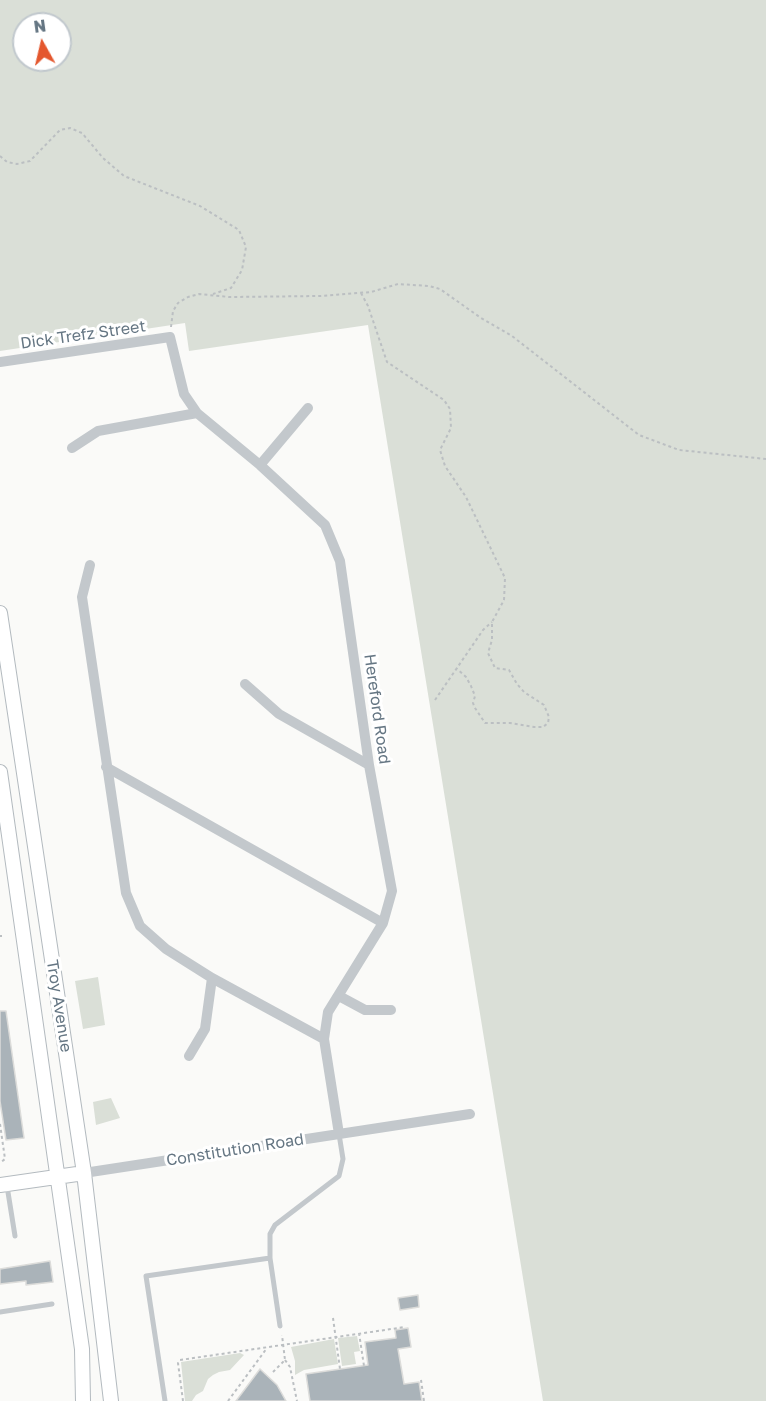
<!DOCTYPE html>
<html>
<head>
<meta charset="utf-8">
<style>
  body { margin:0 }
  #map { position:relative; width:766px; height:1401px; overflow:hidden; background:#fafaf8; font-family:"Golos Text",sans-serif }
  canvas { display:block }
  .north { position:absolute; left:12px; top:12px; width:60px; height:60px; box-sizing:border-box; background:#fff; border:2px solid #c1c8cd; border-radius:50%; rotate:352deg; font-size:16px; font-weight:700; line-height:24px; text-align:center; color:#657683 }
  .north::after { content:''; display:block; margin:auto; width:21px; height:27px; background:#e4572e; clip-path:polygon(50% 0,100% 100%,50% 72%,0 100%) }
</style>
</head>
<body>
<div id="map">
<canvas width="766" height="1401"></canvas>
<div class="north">N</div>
</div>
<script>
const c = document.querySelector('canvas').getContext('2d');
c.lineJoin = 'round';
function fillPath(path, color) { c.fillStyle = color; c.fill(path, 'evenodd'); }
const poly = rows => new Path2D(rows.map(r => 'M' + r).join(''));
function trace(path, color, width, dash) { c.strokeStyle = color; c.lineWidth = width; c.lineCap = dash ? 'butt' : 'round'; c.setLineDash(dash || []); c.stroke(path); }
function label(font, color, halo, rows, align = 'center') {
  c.font = font + ' "Golos Text",sans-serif'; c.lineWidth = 6; c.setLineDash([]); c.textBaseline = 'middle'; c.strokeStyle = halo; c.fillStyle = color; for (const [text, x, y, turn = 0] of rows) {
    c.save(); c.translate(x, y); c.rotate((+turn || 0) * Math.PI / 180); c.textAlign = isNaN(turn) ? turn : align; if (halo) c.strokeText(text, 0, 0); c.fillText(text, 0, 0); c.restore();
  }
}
const green = poly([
  [0,0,766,0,766,1401,543,1401,368,325,189,351,185,323,0,351],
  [24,24,60,24,60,60,24,60],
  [98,977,105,1025,83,1029,75,981],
  [111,1098,120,1118,96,1125,93,1102],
  [357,1336,360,1351,354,1352,356,1364,342,1366,338,1338],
  [334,1339,338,1364,304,1370,295,1375,295,1361,291,1347],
  [240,1353,244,1355,230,1370,219,1372,213,1375,208,1379,203,1391,196,1395,192,1401,185,1401,181,1362]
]);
const building = poly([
  [0,1011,6,1011,24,1138,6,1140,0,1101,0,1011],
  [50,1261,53,1282,26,1285,26,1281,0,1284,0,1269,50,1261],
  [418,1295,419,1307,400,1310,398,1298,418,1295],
  [408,1328,411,1347,398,1349,404,1384,419,1382,422,1401,310,1401,306,1374,368,1365,365,1342,396,1338,395,1330,408,1328],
  [260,1369,277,1385,286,1401,236,1401,260,1369]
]);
const path = poly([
  [0,156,7,162,17,164,30,161,60,130,70,128,82,133,103,158,124,176,200,206,239,230,246,247,242,270,231,288,213,294],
  [361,293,368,306,387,362,444,400,450,409,451,428,440,450,445,466,466,497,505,578,504,600,492,622,492,640,488,653,495,668,509,670,517,684,524,692,544,705,549,717,548,723,543,727,534,727,510,723,485,723,475,708,473,703,475,696,471,686,466,677,456,668],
  [171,327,173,311,178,303,188,297,199,294,229,297,320,296,371,292,398,284,429,286,440,289,481,318,512,336,639,435,679,450,766,459],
  [435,700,483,630,492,622],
  [0,936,2,936],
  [0,1124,5,1159,0,1163],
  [333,1318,340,1369],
  [359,1333,364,1366],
  [285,1360,290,1367,297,1401],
  [273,1372,285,1360,282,1335],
  [421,1380,424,1401],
  [183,1401,178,1363,180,1360,405,1327],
  [228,1401,267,1348]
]);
const lane = poly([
  [7,1186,15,1236],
  [270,1258,280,1326],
  [0,1312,52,1304],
  [165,1401,146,1276,270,1258,270,1234,275,1225,339,1176,343,1159,339,1134]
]);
const street = poly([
  [0,362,170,337,184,394,197,413,260,465,325,525,340,561,369,765,392,891,383,923,328,1012,324,1039,339,1134],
  [72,448,98,431,197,413],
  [260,465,308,408],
  [90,565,82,597,126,893,140,926,166,949,212,978,324,1039],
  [245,684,279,714,369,765],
  [106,767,383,923],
  [339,996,365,1010,391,1010],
  [189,1056,205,1029,212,978],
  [84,1173,470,1114]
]);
const secondary = poly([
  [0,613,84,1173,111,1401],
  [0,772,82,1349,83,1401],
  [0,1185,84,1173]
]);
const streetNames = [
  ["Dick Trefz Street",83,335,-8],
  ["Hereford Road",377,709,82],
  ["Troy Avenue",59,1006,81],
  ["Constitution Road",235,1150,-9]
];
fillPath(green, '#dadfd7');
fillPath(building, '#aab3b9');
trace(building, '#dcdcda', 1.5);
trace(secondary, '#b3babf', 16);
trace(path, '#bbbfc2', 2, [3, 3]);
trace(lane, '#c3c8cc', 5);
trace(street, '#c3c8cc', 10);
trace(secondary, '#fff', 14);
label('16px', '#657683', '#fff', streetNames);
</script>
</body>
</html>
